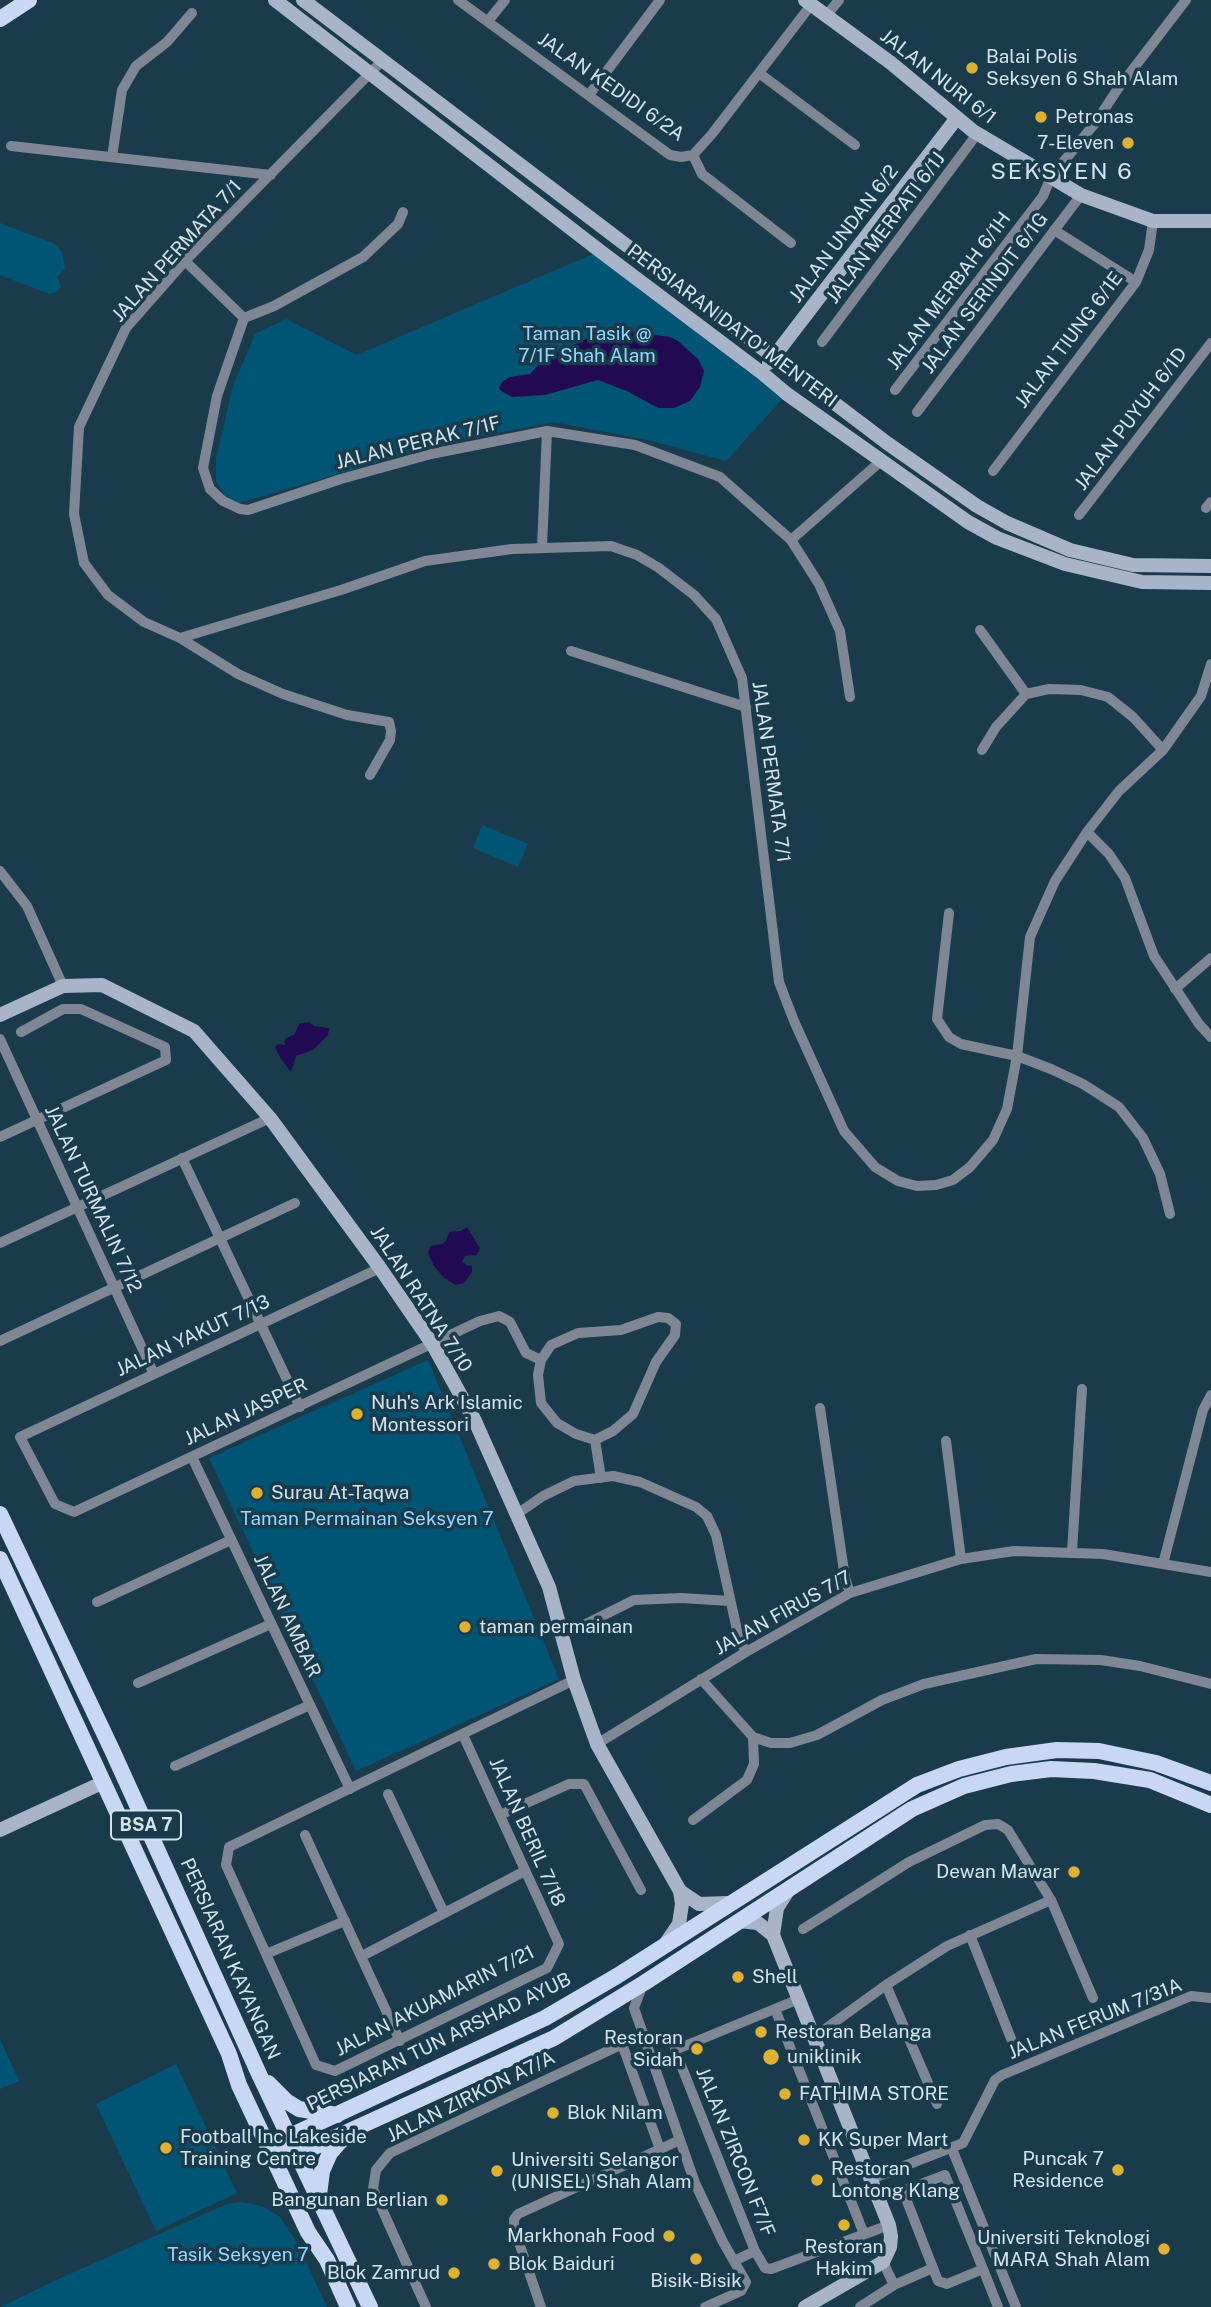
<!DOCTYPE html>
<html>
<head>
<meta charset="utf-8">
<style>
  body { margin:0 }
  canvas { display:block; background:#1a3b4b }
</style>
</head>
<body>
<canvas width="1211" height="2307"></canvas>
<script>
const c = document.querySelector('canvas').getContext('2d');
c.lineJoin = 'round';
function fillPath(path, color) { c.fillStyle = color; c.fill(path, 'evenodd'); }
const poly = rows => new Path2D(rows.map(r => 'M' + r).join(''));
function trace(path, color, width, dash) { c.strokeStyle = color; c.lineWidth = width; c.lineCap = dash ? 'butt' : 'round'; c.setLineDash(dash || []); c.stroke(path); }
function label(font, color, halo, rows, align = 'center') {
  c.font = font + ' "Public Sans",sans-serif'; c.lineWidth = 7; c.setLineDash([]); c.textBaseline = 'middle'; c.strokeStyle = halo; c.fillStyle = color; for (const [text, x, y, turn = 0] of rows) {
    c.save(); c.translate(x, y); c.rotate((+turn || 0) * Math.PI / 180); c.textAlign = isNaN(turn) ? turn : align; if (halo) c.strokeText(text, 0, 0); c.fillText(text, 0, 0); c.restore();
  }
}
const green = poly([
  [0,223,55,244,62,252,65,268,57,277,61,287,56,292,50,294,0,275],
  [600,251,787,394,726,461,652,441,554,422,440,444,239,503,225,495,216,481,216,459,233,386,255,334,286,319,357,355],
  [482,825,528,844,518,867,473,848],
  [428,1360,559,1679,356,1771,209,1458],
  [0,2039,19,2081,0,2089],
  [176,2064,237,2193,156,2231,96,2104],
  [242,2202,262,2206,280,2217,296,2241,327,2307,1,2307,54,2281,227,2204]
]);
const water = poly([
  [614,331,622,334,636,332,670,337,678,341,698,359,704,371,700,387,690,401,674,408,658,408,627,391,598,380,545,395,512,397,501,391,499,388,502,382,510,377,530,374,545,358,601,332],
  [309,1022,314,1026,329,1028,328,1035,313,1050,296,1056,291,1072,281,1059,275,1047,278,1044,286,1045,284,1042,286,1038,294,1035,299,1024],
  [467,1227,480,1248,477,1255,465,1256,462,1261,466,1265,472,1266,472,1272,464,1283,456,1285,444,1278,434,1266,428,1253,430,1246,442,1244,446,1241,449,1232,461,1231]
]);
const street = poly([
  [458,0,670,155,681,157,693,155,712,134,811,5],
  [826,16,839,0],
  [488,21,505,0],
  [383,60,185,261,126,328,79,427,74,514,84,563,108,595,144,622,180,638,341,590,425,561,512,549,611,546,637,555,659,568,694,595,716,619,742,678,779,982,794,1021,844,1131,875,1167,898,1181,917,1186,936,1185,953,1180,970,1167,993,1140,1007,1109,1017,1056,1030,937,1055,881,1087,832,1119,791,1163,750,1201,696,1211,664],
  [759,73,855,145],
  [589,95,660,0],
  [11,146,271,175],
  [693,155,702,174,791,243],
  [112,157,122,90,136,66,167,42,192,13],
  [1054,230,1136,282],
  [185,261,244,318,274,306,363,257,398,224,403,212],
  [244,318,217,396,203,468,210,489,223,501,240,509,248,510,341,479,431,454,547,431,635,445,720,477,791,540,819,584,840,631,850,697],
  [822,342,977,134],
  [895,390,1043,196,1051,177,1096,122,1117,90,1186,0],
  [917,412,1081,195],
  [993,471,1136,282,1149,250,1153,221],
  [1206,508,1211,502],
  [1079,515,1211,343],
  [791,540,881,461],
  [542,547,547,431],
  [980,630,1026,694],
  [180,638,238,674,283,694,347,715,389,722,391,731,390,740,370,775],
  [571,651,746,707],
  [982,750,996,727,1026,694,1049,689,1081,690,1108,697,1133,717,1163,750],
  [1087,832,1109,854,1125,878,1154,956,1199,1024,1211,1037],
  [0,871,27,906,63,986],
  [949,913,937,1019,949,1037,961,1044,1017,1056,1051,1069,1083,1084,1119,1107,1143,1138,1160,1174,1170,1214],
  [1175,989,1211,958],
  [0,1039,154,1374],
  [0,1137,166,1060,165,1047,81,1009,63,1009,21,1032],
  [182,1158,300,1407],
  [0,1243,270,1118],
  [380,1268,20,1437,55,1504,74,1512,480,1321,499,1316,510,1322,526,1353,541,1360],
  [0,1341,295,1203],
  [820,1408,845,1578,850,1593],
  [595,1440,576,1434,557,1423,541,1403,538,1375,541,1360,551,1345,578,1333,621,1330,658,1317,668,1318,676,1324,675,1335,656,1362,633,1414,613,1431,595,1440,601,1478],
  [946,1441,961,1559],
  [192,1457,350,1789],
  [517,1514,543,1496,574,1481,613,1476,640,1482,696,1507,707,1516,716,1535,739,1639,746,1652],
  [1072,1552,1082,1389],
  [1163,1564,1203,1410,1211,1395],
  [97,1602,231,1540],
  [580,1627,634,1600,681,1598,730,1601],
  [138,1683,271,1624],
  [463,1735,559,1944,547,1968,335,2071,316,2065,226,1865,229,1847,574,1680],
  [753,1737,771,1743,790,1743,817,1735,882,1700,924,1684,1036,1659,1101,1660,1140,1666,1211,1684],
  [597,1744,746,1652,850,1593,961,1559,1014,1551,1103,1554,1211,1572],
  [175,1766,310,1705],
  [388,1794,444,1913],
  [500,1815,569,1784,584,1784,641,1890],
  [693,1820,747,1780,754,1764,753,1737,701,1679],
  [305,1835,400,2041],
  [803,1929,909,1862,985,1825,998,1824,1008,1830,1051,1900,1093,1998],
  [970,1935,1012,2041],
  [266,1954,345,1921],
  [362,1956,525,1871],
  [643,1984,634,2008,695,2183,723,2242,746,2282,741,2291,705,2307],
  [886,1985,937,2104],
  [799,1999,675,2050,755,2251,765,2268,771,2269,889,2225],
  [775,2009,864,2234],
  [814,2037,886,1985,947,1946,1051,1900],
  [622,2044,660,2149],
  [952,2149,1016,2307],
  [871,2179,963,2143,995,2080,1002,2075,1191,1996,1211,1998],
  [734,2261,755,2251],
  [883,2262,894,2285],
  [983,2269,947,2284,938,2281,903,2191,945,2175,983,2269,998,2307],
  [426,2307,373,2189,376,2170,390,2153,644,2034],
  [541,2307,514,2228,514,2219,518,2214,680,2140],
  [860,2307,894,2285,933,2268]
]);
const secondary = poly([
  [275,0,600,251,762,373,787,394,968,522,997,538,1065,564,1142,582,1211,583],
  [303,0,887,443,977,506,1007,523,1070,550,1133,565,1211,566],
  [805,0,891,63,973,131,1081,195,1153,221,1211,221],
  [769,363,956,119],
  [0,1015,63,986,102,985,194,1031,270,1118,380,1268,433,1345,475,1421,549,1587,574,1680,597,1744,680,1891,699,1904,729,1903],
  [0,1830,104,1782],
  [789,1889,777,1908,773,1935,889,2225,891,2236,890,2247,883,2262,805,2307],
  [738,1921,758,1923,773,1935],
  [666,1943,679,1924,682,1904,680,1891]
]);
const primary = poly([
  [0,19,29,0],
  [0,1514,112,1750,259,2074,370,2307],
  [0,1559,229,2054,239,2085,308,2232,327,2260,348,2307],
  [268,2083,286,2101,299,2109,337,2115],
  [281,2150,290,2136,545,2018,617,1976,917,1785,959,1769,1006,1757,1057,1750,1099,1751,1156,1763,1211,1783],
  [281,2150,299,2154,554,2038,644,1983,912,1809,964,1786,1011,1774,1051,1769,1094,1771,1150,1780,1211,1805],
  [319,2195,322,2171,330,2153,345,2136]
]);
const markers = [
  [972,68,7,"#ddb233"],
  [1041,117,7,"#ddb233"],
  [1128,143,7,"#ddb233"],
  [357,1414,7,"#ddb233"],
  [257,1493,7,"#ddb233"],
  [465,1627,7,"#ddb233"],
  [1074,1872,7,"#ddb233"],
  [738,1977,7,"#ddb233"],
  [761,2032,7,"#ddb233"],
  [697,2049,7,"#ddb233"],
  [771,2057,9,"#ddb233"],
  [785,2094,7,"#ddb233"],
  [553,2113,7,"#ddb233"],
  [804,2140,7,"#ddb233"],
  [166,2148,7,"#ddb233"],
  [1118,2170,7,"#ddb233"],
  [497,2171,7,"#ddb233"],
  [817,2180,7,"#ddb233"],
  [442,2200,7,"#ddb233"],
  [844,2225,7,"#ddb233"],
  [669,2236,7,"#ddb233"],
  [1164,2249,7,"#ddb233"],
  [696,2259,7,"#ddb233"],
  [494,2264,7,"#ddb233"],
  [454,2273,7,"#ddb233"]
];
const shields = [
  [146,1825,70]
];
const shieldNames = [
  ["BSA 7",146,1825]
];
const poiNames = [
  ["Balai Polis",986,57],
  ["Seksyen 6 Shah Alam",986,79],
  ["Petronas",1055,117],
  ["7-Eleven",1114,143,"right"],
  ["Nuh's Ark Islamic",371,1403],
  ["Montessori",371,1425],
  ["Surau At-Taqwa",271,1493],
  ["taman permainan",479,1627],
  ["Dewan Mawar",1060,1872,"right"],
  ["Shell",752,1977],
  ["Restoran Belanga",775,2032],
  ["Restoran",683,2038,"right"],
  ["Sidah",683,2060,"right"],
  ["uniklinik",787,2057],
  ["FATHIMA STORE",799,2094],
  ["Blok Nilam",567,2113],
  ["Football Inc Lakeside",180,2137],
  ["Training Centre",180,2159],
  ["KK Super Mart",818,2140],
  ["Puncak 7",1104,2159,"right"],
  ["Residence",1104,2181,"right"],
  ["Universiti Selangor",511,2160],
  ["(UNISEL) Shah Alam",511,2182],
  ["Restoran",831,2169],
  ["Lontong Klang",831,2191],
  ["Bangunan Berlian",428,2200,"right"],
  ["Markhonah Food",655,2236,"right"],
  ["Universiti Teknologi",1150,2238,"right"],
  ["MARA Shah Alam",1150,2260,"right"],
  ["Restoran",844,2247,"center"],
  ["Hakim",844,2269,"center"],
  ["Blok Baiduri",508,2264],
  ["Blok Zamrud",440,2273,"right"],
  ["Bisik-Bisik",696,2281,"center"]
];
const streetNames = [
  ["JALAN NURI 6/1",938,77,38],
  ["JALAN KEDIDI 6/2A",611,87,35],
  ["JALAN MERPATI 6/1J",886,228,-53],
  ["JALAN UNDAN 6/2",844,234,-53],
  ["JALAN PERMATA 7/1",177,251,-48],
  ["JALAN MERBAH 6/1H",949,291,-53],
  ["JALAN SERINDIT 6/1G",985,293,-53],
  ["PERSIARAN DATO' MENTERI",732,326,37],
  ["JALAN TIUNG 6/1E",1069,340,-53],
  ["JALAN PUYUH 6/1D",1131,419,-53],
  ["JALAN PERAK 7/1F",418,443,-14],
  ["JALAN PERMATA 7/1",771,772,82],
  ["JALAN TURMALIN 7/12",93,1199,65],
  ["JALAN RATNA 7/10",421,1299,57],
  ["JALAN YAKUT 7/13",193,1336,-25],
  ["JALAN JASPER",246,1412,-25],
  ["JALAN FIRUS 7/7",783,1613,-29],
  ["JALAN AMBAR",287,1616,65],
  ["JALAN BERIL 7/18",527,1832,66],
  ["PERSIARAN KAYANGAN",230,1959,66],
  ["JALAN AKUAMARIN 7/21",435,2001,-27],
  ["JALAN FERUM 7/31A",1095,2019,-22],
  ["PERSIARAN TUN ARSHAD AYUB",439,2042,-26],
  ["JALAN ZIRKON A7/A",471,2097,-26],
  ["JALAN ZIRCON F7/F",735,2152,68]
];
const parkNames = [
  ["Taman Tasik @",587,334],
  ["7/1F Shah Alam",587,356],
  ["Taman Permainan Seksyen 7",367,1519],
  ["Tasik Seksyen 7",238,2255]
];
const quarterNames = [
  ["SEKSYEN 6",1062,172]
];
fillPath(green, '#005574');
fillPath(water, '#220a53');
trace(street, '#7f8794', 10);
trace(secondary, '#a8b5c9', 14);
trace(primary, '#c8d8f2', 16);
for (const [x, y, r, color] of markers) { const dot = new Path2D(); dot.arc(x, y, r, 0, 2 * Math.PI); c.fillStyle = color; c.fill(dot); trace(dot, '#1a3b4b', 2.5); }
for (const [x, y, w] of shields) { const box = new Path2D(); box.roundRect(x - w / 2, y - 14.5, w, 29, 5); c.fillStyle = '#1a3b4b'; c.fill(box); trace(box, '#d2e4ee', 2); }
label('bold 18px', '#d2e4ee', null, shieldNames);
label('19px', '#d2e4ee', '#1a3b4b', poiNames, 'left');
label('19px', '#d2e4ee', '#1a3b4b', streetNames);
label('19px', '#91d9fe', '#1a3b4b', parkNames);
c.letterSpacing = '2px';
label('23px', '#d2e4ee', '#1a3b4b', quarterNames);
c.letterSpacing = '0px';
</script>
</body>
</html>
